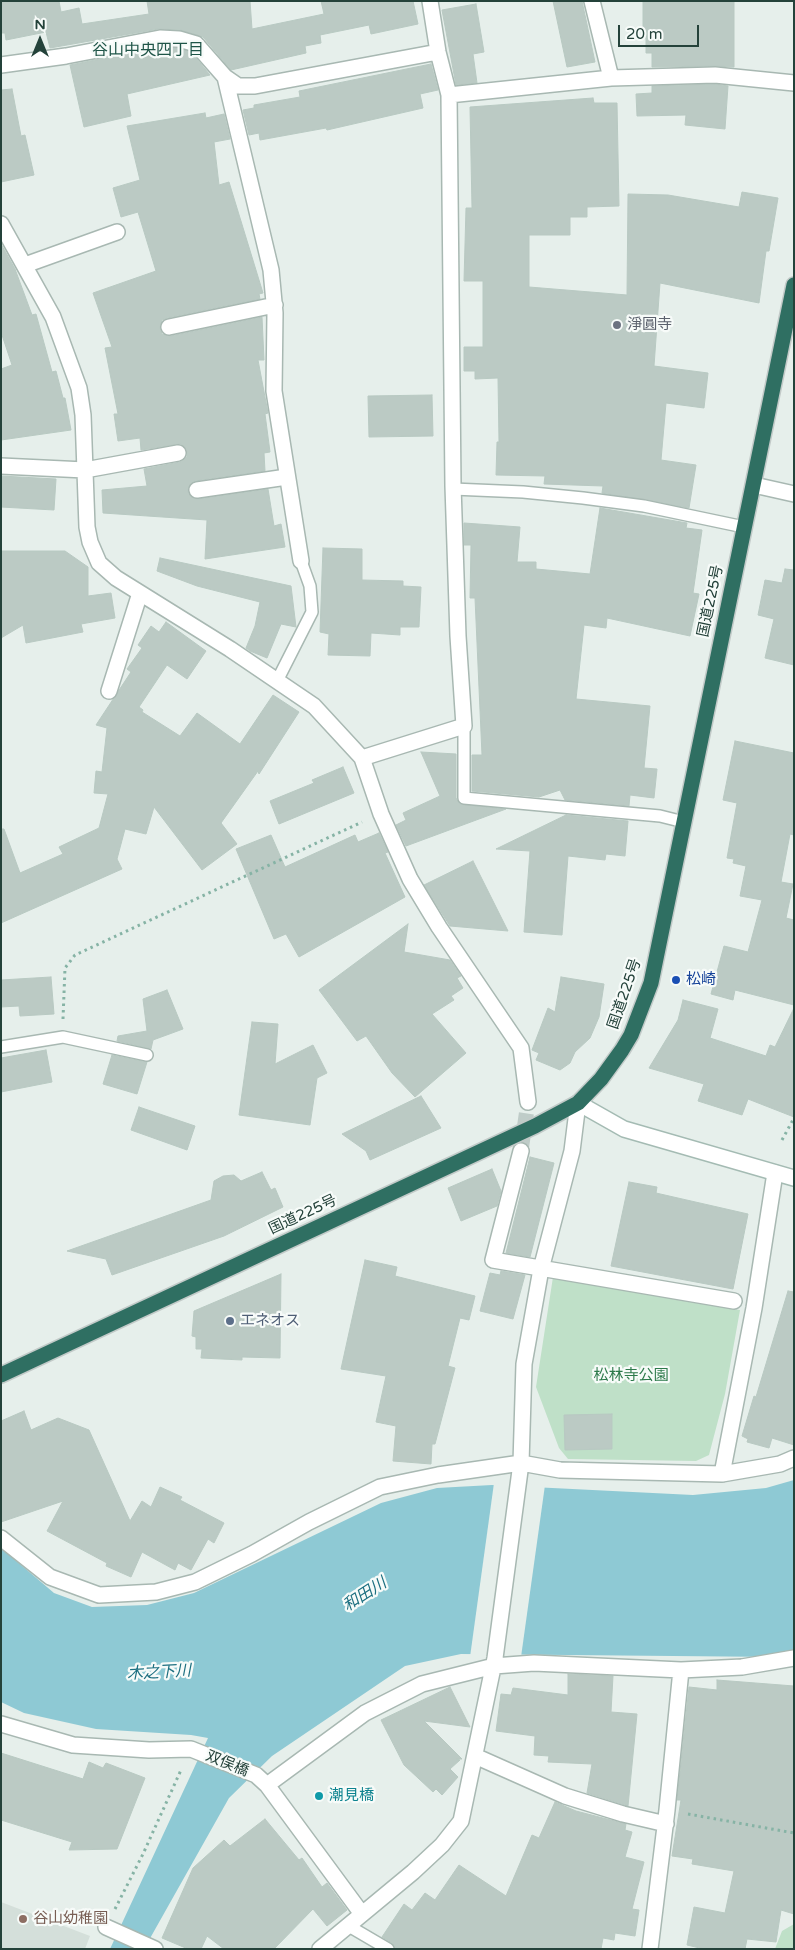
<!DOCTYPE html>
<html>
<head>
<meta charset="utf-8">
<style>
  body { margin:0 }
  #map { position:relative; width:795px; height:1950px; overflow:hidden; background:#e6efeb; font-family:"Varela Round",sans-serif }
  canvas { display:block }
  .frame { position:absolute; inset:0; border:2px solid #24423a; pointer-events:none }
  .north { position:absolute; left:15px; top:15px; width:50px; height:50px; -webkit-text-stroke:4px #f7fbf9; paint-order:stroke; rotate:0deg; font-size:14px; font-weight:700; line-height:20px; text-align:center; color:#24423a }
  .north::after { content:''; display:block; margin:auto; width:18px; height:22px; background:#24423a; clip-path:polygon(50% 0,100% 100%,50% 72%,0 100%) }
  .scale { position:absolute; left:618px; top:25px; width:81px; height:22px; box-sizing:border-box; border:2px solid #24423a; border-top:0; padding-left:6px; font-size:15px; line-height:18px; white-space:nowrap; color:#24423a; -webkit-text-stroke:4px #f7fbf9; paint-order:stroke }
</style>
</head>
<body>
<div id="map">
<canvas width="795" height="1950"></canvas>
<div class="frame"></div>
<div class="north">N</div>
<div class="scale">20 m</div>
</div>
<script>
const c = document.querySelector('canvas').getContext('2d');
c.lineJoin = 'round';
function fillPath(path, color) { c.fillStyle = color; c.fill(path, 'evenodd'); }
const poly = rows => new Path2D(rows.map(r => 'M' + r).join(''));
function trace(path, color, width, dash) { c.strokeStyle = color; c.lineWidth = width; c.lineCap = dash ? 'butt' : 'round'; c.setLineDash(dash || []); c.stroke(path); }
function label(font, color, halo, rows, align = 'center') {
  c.font = font + ' "Varela Round","Noto Sans JP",sans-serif'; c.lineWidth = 4.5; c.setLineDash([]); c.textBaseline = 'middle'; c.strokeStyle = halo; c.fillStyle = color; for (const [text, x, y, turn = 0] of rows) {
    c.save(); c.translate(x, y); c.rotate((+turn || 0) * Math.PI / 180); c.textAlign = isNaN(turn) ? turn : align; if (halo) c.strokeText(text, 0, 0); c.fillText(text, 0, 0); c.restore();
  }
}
const built = poly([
  [1,1902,90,1936,85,1949,1,1949]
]);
const green = poly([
  [553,1277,740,1310,725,1394,709,1455,696,1461,568,1459,559,1448,536,1387],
  [794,1924,794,1949,775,1949,782,1931]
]);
const water = poly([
  [794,1480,794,1650,779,1657,461,1654,405,1666,272,1756,229,1798,144,1949,110,1949,208,1738,191,1735,96,1729,24,1713,1,1702,1,1548,54,1593,92,1607,147,1605,194,1593,381,1503,437,1488,492,1485,693,1495,766,1488]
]);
const pier = poly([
  [494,1483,545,1485,521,1657,470,1657]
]);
const building = poly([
  [1,1,59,1,61,12,79,8,82,24,149,14,147,1,250,1,252,29,324,14,321,1,413,1,418,24,371,34,369,25,320,35,321,43,305,46,306,53,231,70,203,37,180,30,158,29,50,48,46,32,6,40,5,33,1,33,1,1],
  [553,1,582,1,595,62,567,67,553,1],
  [643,1,734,1,734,67,715,66,652,67,652,53,646,53,646,35,643,35,643,1],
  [476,4,484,52,473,54,477,83,456,85,442,10,476,4],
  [161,47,177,48,191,52,210,75,127,94,131,116,84,127,70,65,161,47],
  [431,64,438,90,420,94,423,108,327,130,326,128,260,140,259,133,249,135,243,110,254,108,254,105,300,97,299,91,431,64],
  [715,84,728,86,725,129,685,125,686,115,637,116,636,94,652,93,652,86,715,84],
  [12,89,21,136,25,135,34,175,1,182,1,90,12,89],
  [593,98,594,103,617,103,619,206,587,207,587,217,570,217,570,235,529,235,529,287,627,295,628,194,668,195,739,207,742,192,778,198,769,251,766,251,759,303,660,283,654,366,708,373,704,408,666,403,661,460,696,465,689,508,602,493,603,486,544,484,545,476,496,475,497,442,499,442,498,378,475,379,475,371,464,371,464,347,483,347,483,281,464,281,466,208,472,208,470,107,593,98],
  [205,113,206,118,224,114,230,139,214,142,219,185,229,182,263,293,259,294,260,299,167,318,162,320,160,328,162,334,171,336,262,317,264,360,258,360,268,413,265,414,270,452,264,453,265,471,195,481,189,486,188,492,193,498,198,499,268,489,274,526,281,524,285,547,205,559,207,520,103,513,102,490,147,486,144,469,180,462,187,457,187,452,181,444,141,450,140,438,118,441,114,414,118,414,105,348,112,347,93,293,156,271,138,212,121,217,113,188,140,180,127,126,205,113],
  [1,244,15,269,32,315,36,314,52,372,56,371,63,398,65,398,71,430,1,440,1,369,12,365,1,332,1,244],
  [432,395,433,436,369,437,368,396,432,395],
  [1,476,56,479,54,510,1,507,1,476],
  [600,508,687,523,686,528,702,530,693,593,699,594,690,636,607,618,606,628,584,625,576,699,650,706,644,768,657,769,654,798,630,795,629,806,565,800,560,790,539,797,472,791,472,755,482,755,475,598,470,598,471,545,464,545,464,523,520,527,517,562,536,562,536,569,590,574,600,508],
  [323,548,362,549,362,580,403,581,403,586,421,587,419,627,400,627,400,635,371,633,370,656,328,655,329,634,320,632,323,548],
  [1,551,65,551,88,567,88,596,111,593,115,618,81,624,83,632,26,643,23,625,1,638,1,551],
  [160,558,291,586,296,627,281,624,267,658,250,651,246,648,255,626,260,602,197,586,157,571,160,558],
  [785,569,794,570,794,665,765,658,774,619,758,615,765,580,782,583,785,569],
  [166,622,206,651,187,679,167,665,139,707,143,710,142,712,180,736,197,713,240,744,273,695,299,712,259,774,258,771,221,823,237,844,202,870,154,807,146,834,125,829,117,859,122,869,1,923,1,829,4,829,20,873,63,854,59,847,99,828,108,794,94,793,96,771,102,772,107,728,96,725,131,672,127,669,142,648,138,645,151,626,159,632,166,622],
  [735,741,794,753,794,835,790,834,781,882,793,884,786,918,794,920,794,1005,735,990,733,1000,711,994,724,946,748,952,762,900,740,896,746,866,733,863,734,859,727,858,737,803,723,800,735,741],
  [421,752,456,754,456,798,460,804,506,809,406,846,396,825,406,820,403,813,440,796,421,752],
  [343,767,354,793,279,824,270,801,314,783,312,780,343,767],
  [566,815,628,821,625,856,606,854,605,860,568,856,562,935,524,932,530,851,496,849,566,815],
  [379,833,388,852,385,853,405,897,299,957,286,934,274,939,236,849,271,835,285,867,355,835,358,842,379,833],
  [473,861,508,931,450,926,424,885,473,861],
  [408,924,404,952,450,960,461,976,457,978,463,988,451,996,454,1000,432,1014,466,1053,415,1097,392,1073,366,1036,357,1041,319,990,408,924],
  [51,977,54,1014,20,1016,19,1006,1,1007,1,980,51,977],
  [561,977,604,984,599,1017,590,1038,575,1052,570,1063,560,1070,536,1060,539,1053,532,1050,548,1008,555,1012,561,977],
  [167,990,183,1029,153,1040,151,1049,117,1041,118,1036,147,1031,143,999,167,990],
  [683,1000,718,1009,710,1038,766,1056,770,1045,775,1047,794,1008,794,1117,748,1099,742,1115,698,1101,704,1084,649,1068,678,1020,683,1000],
  [252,1022,278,1024,275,1064,313,1045,327,1073,317,1078,310,1125,239,1115,252,1022],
  [46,1050,52,1082,1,1092,1,1058,46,1050],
  [112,1055,147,1062,137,1094,103,1084,112,1055],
  [421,1096,441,1128,370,1160,366,1151,342,1134,421,1096],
  [139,1107,195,1126,187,1150,131,1130,139,1107],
  [530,1157,554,1163,530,1257,506,1253,530,1157],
  [492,1169,501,1191,497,1206,461,1221,448,1188,492,1169],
  [262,1172,271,1190,275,1188,283,1207,224,1236,112,1275,106,1259,67,1251,211,1200,214,1181,223,1176,234,1175,241,1181,262,1172],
  [629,1182,657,1187,656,1193,748,1214,733,1289,611,1266,629,1182],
  [365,1260,397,1267,395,1276,475,1296,469,1320,460,1318,448,1366,455,1368,435,1444,432,1444,431,1464,393,1461,396,1426,376,1422,386,1376,341,1369,365,1260],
  [501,1271,525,1275,513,1319,480,1311,490,1273,500,1275,501,1271],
  [281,1274,280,1358,242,1357,242,1360,201,1358,202,1349,196,1349,196,1337,192,1336,194,1311,281,1274],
  [788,1291,794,1292,794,1445,772,1438,769,1448,747,1442,748,1439,742,1436,754,1396,756,1397,788,1291],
  [24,1411,31,1430,58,1418,89,1430,130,1521,142,1501,151,1507,160,1487,182,1497,180,1500,224,1523,214,1543,208,1539,191,1570,178,1563,175,1570,142,1552,131,1577,106,1566,107,1563,47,1531,63,1501,1,1522,1,1421,24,1411],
  [612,1414,612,1449,565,1450,564,1415,612,1414],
  [568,1674,613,1676,611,1712,637,1714,628,1806,587,1793,592,1764,548,1762,549,1756,534,1755,535,1736,496,1731,501,1694,511,1695,513,1688,568,1695,568,1674],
  [717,1680,794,1686,794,1914,781,1910,776,1942,747,1939,745,1949,704,1949,687,1945,694,1907,725,1913,734,1871,692,1864,693,1859,672,1856,681,1800,677,1800,689,1687,717,1690,717,1680],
  [450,1687,470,1727,424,1721,462,1759,456,1759,460,1760,450,1769,458,1777,442,1795,436,1789,433,1792,404,1765,381,1720,450,1687],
  [1,1753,83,1779,89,1762,103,1768,106,1763,145,1778,117,1849,69,1850,72,1842,1,1820,1,1753],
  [555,1802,576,1811,626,1824,625,1830,632,1832,625,1857,644,1862,632,1909,639,1910,635,1936,615,1933,614,1940,603,1938,601,1949,395,1949,392,1943,382,1937,404,1904,412,1910,425,1893,435,1900,459,1865,506,1896,532,1835,539,1838,555,1802],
  [265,1819,299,1860,302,1858,322,1887,327,1883,347,1910,327,1926,313,1909,274,1949,224,1949,207,1936,201,1949,188,1949,162,1938,193,1868,224,1840,230,1846,265,1819]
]);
const streetTunnel = poly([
  [521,1151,528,1102]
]);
const path = poly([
  [63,1019,65,968,75,955,362,822],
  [782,1140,794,1118],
  [688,1814,794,1833],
  [115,1909,143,1854,181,1770]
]);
const lane = poly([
  [453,489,523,492,583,498,644,506,744,527],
  [277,681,312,612,310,586,301,561],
  [464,726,464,798,660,816,684,822],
  [1,1047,63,1037,147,1055],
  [347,1925,388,1949]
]);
const street = poly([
  [592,1,611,78],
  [1,65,66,56,160,38,179,39,196,44,225,77,238,86,255,86,438,52],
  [225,77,271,270,275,313,274,391,301,561],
  [449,95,611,78,715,75,794,83],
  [1,224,53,317,79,388,83,415,87,527,90,542,99,563,116,578,230,649,314,706,362,758,381,814,410,879,439,927,521,1048,528,1102],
  [25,265,117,232],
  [169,327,275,305],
  [1,466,85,470,178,453],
  [754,485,794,494],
  [197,490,287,477],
  [109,691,140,593],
  [362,758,464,726,458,636,453,486,449,95,438,52,430,1],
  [521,1151,493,1260,734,1301],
  [722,1474,754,1308,775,1173],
  [1,1538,50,1577,99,1595,156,1592,195,1582,252,1554,309,1522,380,1487,438,1475,521,1463,560,1470,722,1474,780,1464,794,1458],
  [1,1724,73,1745,149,1750,191,1749,256,1775,267,1785,362,1914],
  [475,1756,565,1796,623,1814,666,1824],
  [267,1785,365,1713,422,1684,494,1666,534,1663,681,1670,742,1667,794,1658],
  [106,1927,155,1949],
  [320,1949,413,1872,442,1845,461,1821,495,1658,521,1463,524,1364,541,1269,572,1151,578,1103],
  [650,1949,667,1810,681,1670]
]);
const secondary = poly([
  [578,1103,624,1129,794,1178]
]);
const highway = poly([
  [1,1375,535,1126,578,1103,601,1079,622,1050,631,1035,651,983,794,285]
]);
const markers = [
  [617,325,5,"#6b7280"],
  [676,980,5,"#1a4fb4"],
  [230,1321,5,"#5c6f8a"],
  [319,1796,5,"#0f9aa8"],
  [23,1919,5,"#8d6e63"]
];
const worshipNames = [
  ["淨圓寺",627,325]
];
const streetNames = [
  ["国道225号",711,601,-78],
  ["国道225号",625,994,-71],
  ["国道225号",303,1215,-25],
  ["双俣橋",227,1764,22]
];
const transitNames = [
  ["松崎",686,980]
];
const serviceNames = [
  ["エネオス",240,1321]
];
const parkNames = [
  ["松林寺公園",631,1376]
];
const cultureNames = [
  ["潮見橋",329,1796]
];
const educationNames = [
  ["谷山幼稚園",33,1919]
];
const neighbourhoodNames = [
  ["谷山中央四丁目",148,51]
];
const waterNames = [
  ["和田川",365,1595,-33],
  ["木之下川",159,1673,-3]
];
fillPath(built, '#d4dfda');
fillPath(green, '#bfe0c8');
fillPath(water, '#8ec9d4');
fillPath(pier, '#e6efeb');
fillPath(building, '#bbcac4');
trace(building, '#b8c9c2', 1);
trace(streetTunnel, '#bfccc8', 15, [15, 8]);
trace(lane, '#a8b8b2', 14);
trace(street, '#a8b8b2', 18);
trace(secondary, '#a4bbb3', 18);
trace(highway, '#c2cac8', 18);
trace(path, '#86b3a5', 3, [2.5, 4]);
trace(lane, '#fff', 11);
trace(street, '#fff', 15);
trace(secondary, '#fff', 15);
trace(highway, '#2f6f62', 15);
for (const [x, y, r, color] of markers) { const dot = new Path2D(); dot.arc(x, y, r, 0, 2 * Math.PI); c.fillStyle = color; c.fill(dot); trace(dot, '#f7fbf9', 2); }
label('15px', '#5b616d', '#f7fbf9', worshipNames, 'left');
label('15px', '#24423a', '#f7fbf9', streetNames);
label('15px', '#164399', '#f7fbf9', transitNames, 'left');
label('15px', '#4e5e75', '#f7fbf9', serviceNames, 'left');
label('15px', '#2d7a4b', '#f7fbf9', parkNames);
label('15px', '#0d838f', '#f7fbf9', cultureNames, 'left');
label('15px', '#785e54', '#f7fbf9', educationNames, 'left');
label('16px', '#1f5548', '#f7fbf9', neighbourhoodNames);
label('italic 16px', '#1c6f80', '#f7fbf9', waterNames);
</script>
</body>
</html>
